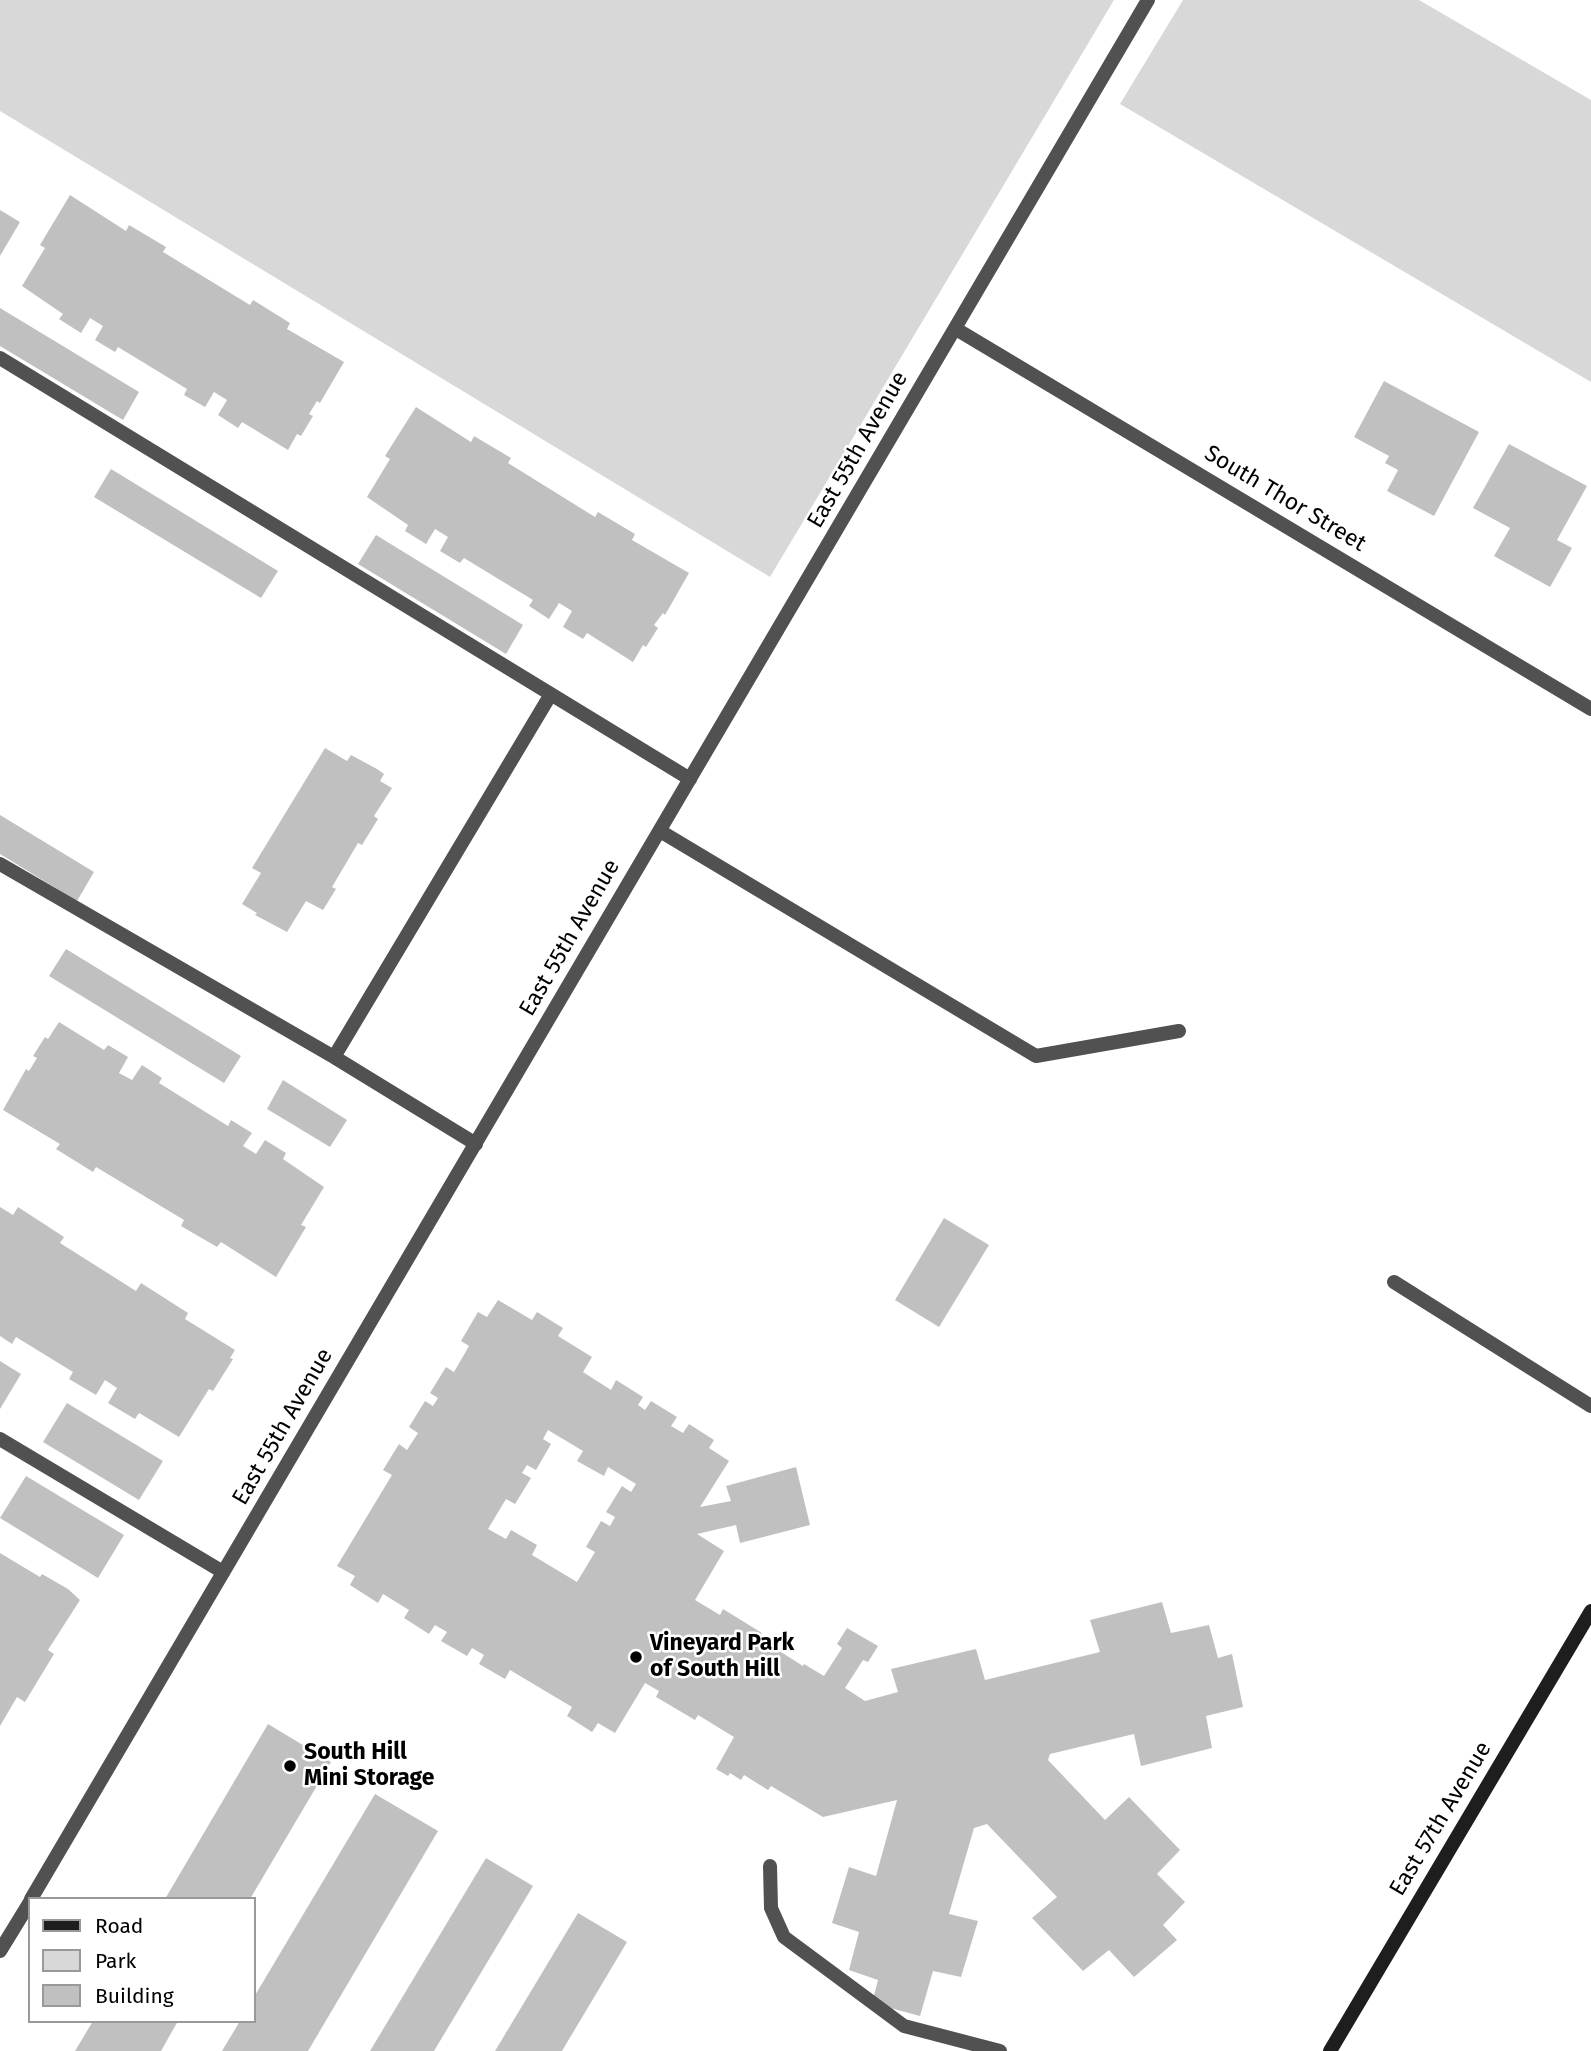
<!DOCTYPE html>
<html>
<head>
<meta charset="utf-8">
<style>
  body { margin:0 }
  #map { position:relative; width:1591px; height:2051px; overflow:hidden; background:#fff; font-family:"Fira Sans",sans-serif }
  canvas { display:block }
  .legend { position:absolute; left:28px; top:1897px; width:228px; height:126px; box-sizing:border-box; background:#fff; border:2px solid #999; margin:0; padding:9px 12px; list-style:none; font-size:21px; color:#000 }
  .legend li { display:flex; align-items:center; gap:14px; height:35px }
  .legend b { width:35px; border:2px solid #999 }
</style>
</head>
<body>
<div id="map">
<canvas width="1591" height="2051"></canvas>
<ul class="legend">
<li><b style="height:9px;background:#1e1e1e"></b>Road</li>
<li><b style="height:19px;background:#d8d8d8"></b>Park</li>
<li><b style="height:19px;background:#c0c0c0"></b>Building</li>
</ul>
</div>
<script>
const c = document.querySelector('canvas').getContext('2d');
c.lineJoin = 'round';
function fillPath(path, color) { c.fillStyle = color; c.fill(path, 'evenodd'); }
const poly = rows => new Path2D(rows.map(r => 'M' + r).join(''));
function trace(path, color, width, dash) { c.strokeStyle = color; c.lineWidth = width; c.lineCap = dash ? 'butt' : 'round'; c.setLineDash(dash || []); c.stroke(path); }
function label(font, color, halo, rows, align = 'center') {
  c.font = font + ' "Fira Sans",sans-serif'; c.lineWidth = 5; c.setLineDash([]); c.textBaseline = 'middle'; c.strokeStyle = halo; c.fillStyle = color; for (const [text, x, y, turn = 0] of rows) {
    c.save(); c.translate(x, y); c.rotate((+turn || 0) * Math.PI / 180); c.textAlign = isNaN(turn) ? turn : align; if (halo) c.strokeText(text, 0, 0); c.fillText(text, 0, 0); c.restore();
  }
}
const green = poly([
  [0,0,1114,0,770,577,0,111],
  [1183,0,1419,0,1591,100,1591,382,1120,104]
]);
const building = poly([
  [70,195,126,231,129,225,166,247,163,252,250,305,253,300,290,323,287,329,344,362,320,403,317,401,309,414,313,416,301,436,297,434,288,450,242,422,238,428,218,415,227,400,214,392,205,407,184,395,187,389,118,347,115,352,95,340,103,326,90,318,81,333,59,319,63,314,22,286,45,248,40,245],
  [0,210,20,222,0,256],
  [0,308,139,392,123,420,0,346],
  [1384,381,1479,432,1434,516,1387,491,1398,470,1385,463,1389,456,1354,437],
  [416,407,471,442,474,436,511,458,508,463,595,517,598,512,635,534,632,540,689,573,665,615,663,613,654,625,658,628,646,647,643,645,633,662,587,633,583,639,563,627,572,611,559,603,549,619,529,606,533,600,464,558,460,563,440,551,448,537,435,529,426,544,405,531,408,525,367,497,390,459,385,456],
  [1509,444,1587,486,1557,540,1572,548,1550,587,1494,556,1510,528,1473,508],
  [111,469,278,571,261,598,94,497],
  [376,535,523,625,506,654,358,564],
  [325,748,347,761,351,755,377,769,384,774,380,781,392,788,374,816,378,819,362,845,358,843,332,887,336,889,323,910,306,901,287,932,255,915,257,913,242,904,261,873,252,868],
  [0,815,94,872,77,901,0,854],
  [66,949,241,1056,224,1083,49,976],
  [59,1022,104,1050,108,1045,128,1057,119,1073,132,1080,142,1065,162,1078,159,1083,228,1126,231,1120,252,1133,243,1146,256,1154,265,1140,286,1153,283,1159,324,1187,301,1225,306,1227,276,1277,221,1242,217,1247,181,1226,184,1220,96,1167,93,1172,56,1149,60,1144,3,1110,26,1069,29,1071,37,1058,33,1056,45,1037,48,1039],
  [283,1080,347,1120,330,1147,267,1109],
  [0,1207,13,1215,18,1207,64,1237,60,1243,136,1291,141,1283,188,1313,185,1319,235,1350,230,1358,233,1359,213,1391,209,1389,179,1437,139,1413,135,1419,108,1403,117,1388,105,1380,96,1395,69,1379,73,1372,16,1337,12,1344,0,1336],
  [944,1218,989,1245,939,1327,895,1300],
  [498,1300,532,1320,537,1312,563,1328,558,1336,592,1357,583,1372,611,1390,616,1380,643,1397,638,1405,645,1410,651,1401,677,1417,671,1426,683,1433,689,1424,714,1440,709,1448,729,1461,700,1507,731,1501,726,1486,796,1467,810,1525,740,1543,736,1525,697,1534,724,1551,695,1600,720,1615,723,1609,762,1633,759,1638,803,1666,804,1664,824,1676,842,1648,837,1644,847,1628,878,1646,868,1662,863,1660,845,1688,865,1701,898,1692,891,1669,976,1649,985,1680,1100,1652,1090,1620,1162,1602,1171,1633,1209,1625,1218,1658,1232,1654,1243,1707,1206,1716,1212,1748,1141,1766,1134,1734,1050,1754,1048,1760,1105,1820,1129,1797,1180,1850,1157,1874,1185,1902,1163,1925,1177,1940,1134,1977,1109,1950,1083,1971,1032,1918,1057,1897,987,1824,974,1828,949,1914,978,1921,961,1977,933,1971,920,2016,872,2003,878,1980,849,1970,859,1932,832,1923,849,1867,876,1876,897,1800,823,1817,771,1786,768,1790,744,1775,741,1780,730,1773,728,1776,716,1769,734,1737,698,1715,695,1720,656,1697,659,1691,645,1683,615,1733,598,1723,592,1732,567,1716,572,1707,510,1670,505,1679,479,1664,484,1655,472,1648,467,1656,441,1641,447,1632,435,1625,429,1634,404,1618,409,1610,383,1594,378,1603,350,1585,355,1576,337,1566,392,1475,383,1470,399,1444,407,1450,418,1433,409,1427,425,1401,433,1406,438,1398,430,1393,446,1367,454,1372,469,1346,461,1341,478,1312,487,1317],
  [548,1430,583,1451,577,1461,604,1476,608,1467,636,1484,631,1492,622,1486,606,1512,615,1517,610,1526,601,1521,586,1547,595,1552,577,1582,532,1555,537,1545,511,1530,506,1539,488,1529,506,1499,515,1504,531,1478,522,1473,527,1465,536,1470,551,1444,543,1439],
  [0,1361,21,1374,0,1409],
  [67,1403,163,1461,139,1500,43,1442],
  [26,1476,124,1535,98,1578,0,1518],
  [0,1553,40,1577,42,1574,68,1589,80,1600,48,1650,54,1654,25,1702,17,1697,0,1726],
  [268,1724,331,1762,250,1899,165,1899],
  [375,1794,438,1831,308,2051,222,2051,240,2021,254,2021,254,1997],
  [486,1858,533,1886,434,2051,370,2051],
  [578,1913,627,1942,562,2051,495,2051],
  [93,2021,178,2021,161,2051,75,2051]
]);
const service = poly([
  [0,358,690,779],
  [660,831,1036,1056,1179,1031],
  [0,864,334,1057,476,1144],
  [334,1057,551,694],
  [0,1439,223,1572],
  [770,1866,771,1908,784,1937,904,2026,1000,2051]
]);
const minor = poly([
  [956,329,1591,709],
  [1394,1282,1591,1406],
  [31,1899,1148,0],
  [0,1951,30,1902]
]);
const secondary = poly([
  [1330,2051,1591,1611]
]);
const markers = [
  [636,1657,7,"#000"],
  [290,1766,7,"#000"]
];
const streetNames = [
  ["East 55th Avenue",858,450,-60],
  ["South Thor Street",1285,499,31],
  ["East 55th Avenue",570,938,-60],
  ["East 55th Avenue",283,1427,-60],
  ["East 57th Avenue",1441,1819,-59]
];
const poiNames = [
  ["Vineyard Park",650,1644],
  ["of South Hill",650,1670],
  ["South Hill",304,1753],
  ["Mini Storage",304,1779]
];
fillPath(green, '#d8d8d8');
fillPath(building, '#c0c0c0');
trace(service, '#515151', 14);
trace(minor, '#515151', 14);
trace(secondary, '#1e1e1e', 14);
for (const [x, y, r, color] of markers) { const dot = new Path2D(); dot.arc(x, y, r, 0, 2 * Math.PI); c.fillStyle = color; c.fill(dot); trace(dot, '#fff', 2.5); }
label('23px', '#000', '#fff', streetNames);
label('bold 23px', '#000', '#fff', poiNames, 'left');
</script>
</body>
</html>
